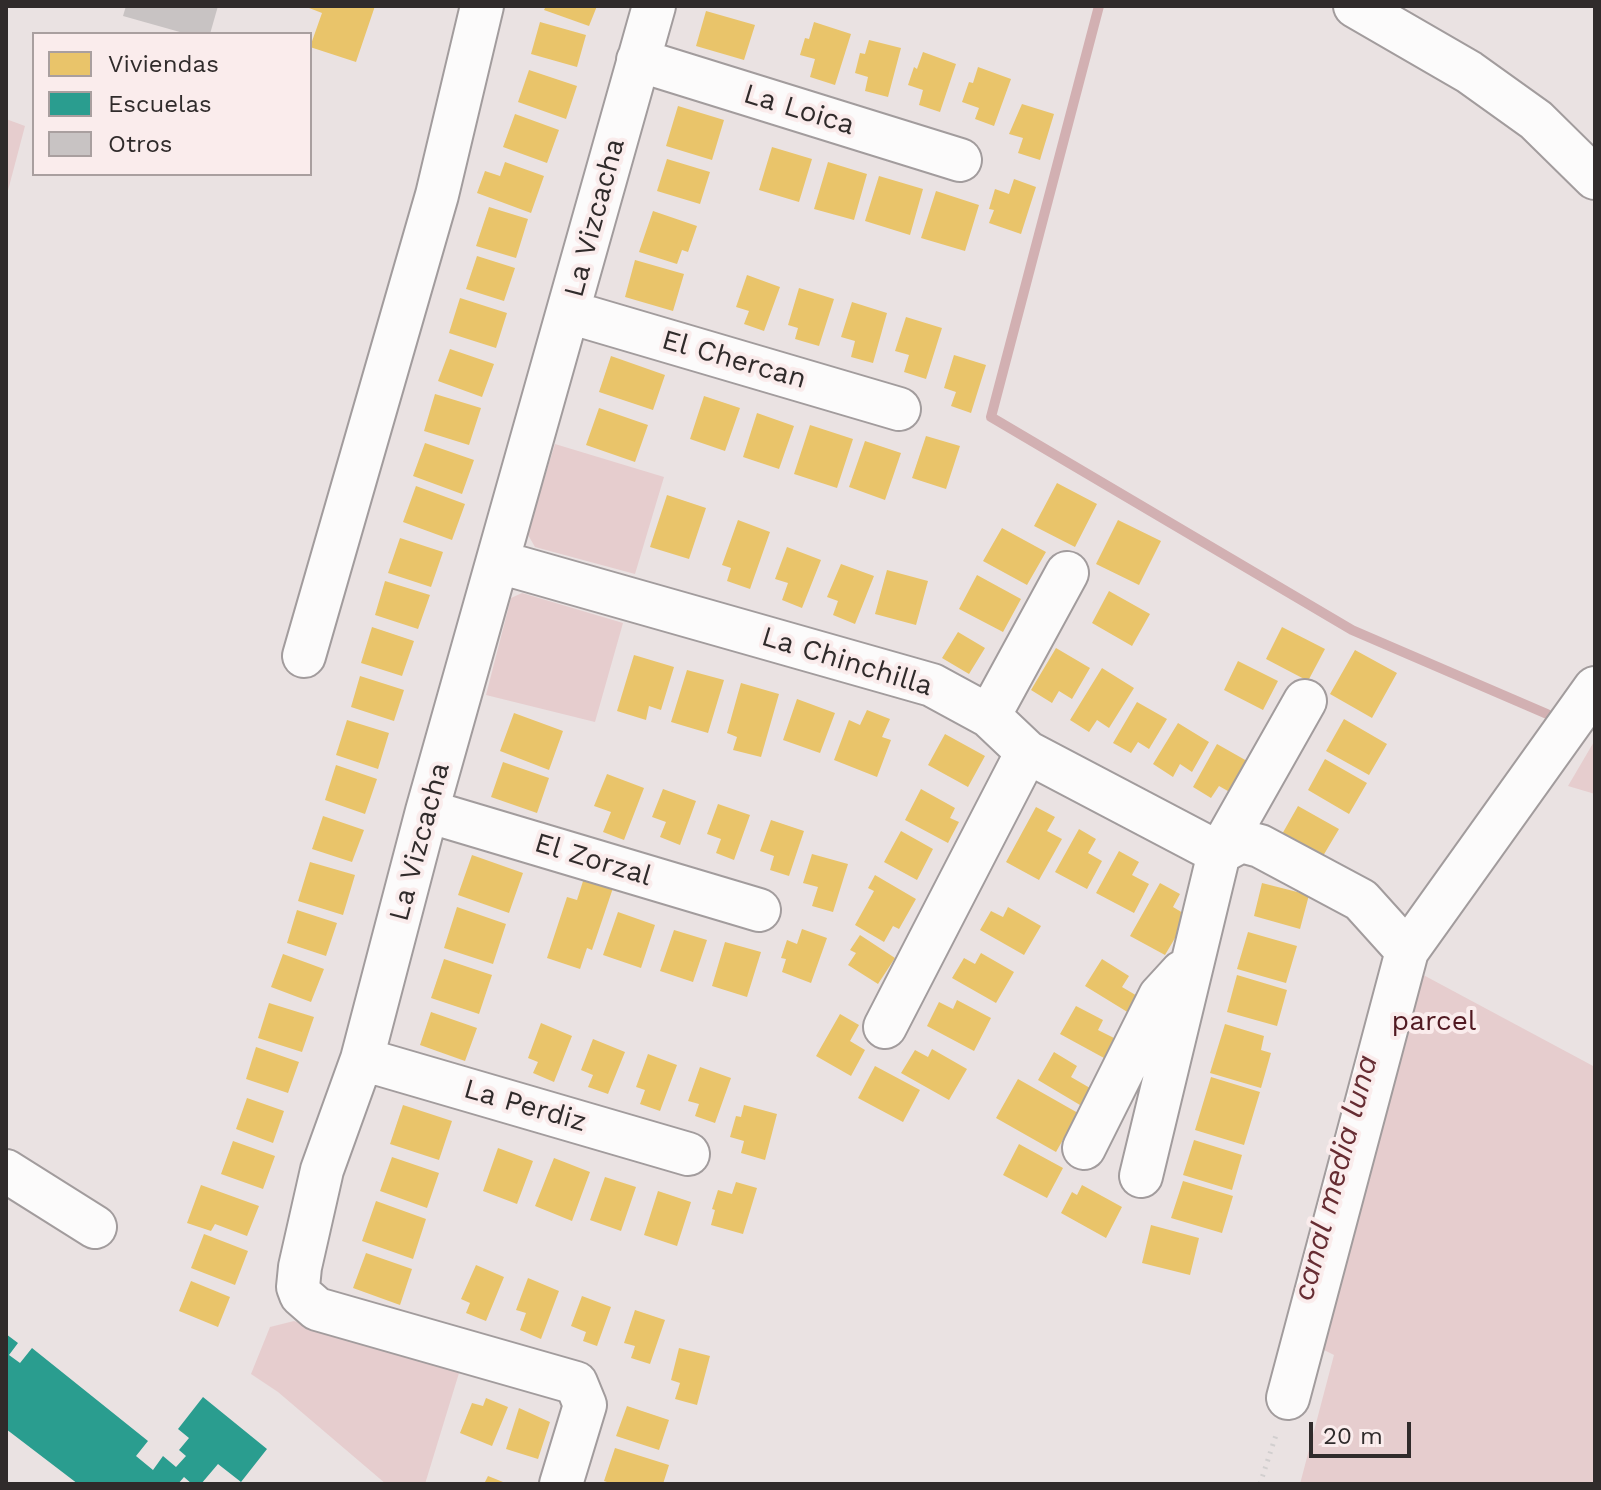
<!DOCTYPE html>
<html>
<head>
<meta charset="utf-8">
<style>
  body { margin:0 }
  #map { position:relative; width:1601px; height:1490px; overflow:hidden; background:#eae2e2; font-family:"Work Sans",sans-serif }
  canvas { display:block }
  .frame { position:absolute; inset:0; border:8px solid #302b2b; pointer-events:none }
  .legend { position:absolute; left:32px; top:32px; width:280px; height:144px; box-sizing:border-box; background:#faecec; border:2px solid #a99f9f; margin:0; padding:10px 14px; list-style:none; font-size:24px; color:#302b2b }
  .legend li { display:flex; align-items:center; gap:16px; height:40px }
  .legend b { width:40px; border:2px solid #a99f9f }
  .scale { position:absolute; left:1309px; top:1422px; width:102px; height:36px; box-sizing:border-box; border:4px solid #302b2b; border-top:0; padding-left:10px; font-size:24px; line-height:28px; white-space:nowrap; color:#302b2b; -webkit-text-stroke:6px #faecec; paint-order:stroke }
</style>
</head>
<body>
<div id="map">
<canvas width="1601" height="1490"></canvas>
<div class="frame"></div>
<ul class="legend">
<li><b style="height:22px;background:#e9c46a"></b>Viviendas</li>
<li><b style="height:22px;background:#2a9d8f"></b>Escuelas</li>
<li><b style="height:22px;background:#c8c3c3"></b>Otros</li>
</ul>
<div class="scale">20 m</div>
</div>
<script>
const c = document.querySelector('canvas').getContext('2d');
c.lineJoin = 'round';
function fillPath(path, color) { c.fillStyle = color; c.fill(path, 'evenodd'); }
const poly = rows => new Path2D(rows.map(r => 'M' + r).join(''));
function trace(path, color, width, dash) { c.strokeStyle = color; c.lineWidth = width; c.lineCap = dash ? 'butt' : 'round'; c.setLineDash(dash || []); c.stroke(path); }
function label(font, color, halo, rows, align = 'center') {
  c.font = font + ' "Work Sans",sans-serif'; c.lineWidth = 8; c.setLineDash([]); c.textBaseline = 'middle'; c.strokeStyle = halo; c.fillStyle = color; for (const [text, x, y, turn = 0] of rows) {
    c.save(); c.translate(x, y); c.rotate((+turn || 0) * Math.PI / 180); c.textAlign = isNaN(turn) ? turn : align; if (halo) c.strokeText(text, 0, 0); c.fillText(text, 0, 0); c.restore();
  }
}
const green = poly([
  [6,119,25,126,6,198],
  [555,444,664,477,635,574,535,547,527,533],
  [522,593,623,623,595,722,486,695,511,598],
  [1595,740,1595,794,1568,786],
  [1414,970,1595,1067,1595,1484,1300,1484,1334,1355,1312,1344],
  [294,1321,459,1373,425,1484,386,1484,278,1392,251,1374,270,1327]
]);
const homes = poly([
  [304,6,375,6,356,62,310,47,322,13],
  [546,6,597,6,589,26,544,10],
  [706,11,755,25,744,60,696,46],
  [540,22,586,35,577,67,531,54],
  [814,22,851,34,835,85,810,77,815,59,800,55,805,38,809,39],
  [869,40,901,48,888,97,865,91,868,77,855,73,860,53,865,54],
  [923,52,956,64,940,112,919,105,923,90,908,85,914,67,917,69],
  [978,67,1011,79,994,126,975,119,979,108,962,102,969,82,973,83],
  [529,70,577,86,566,119,518,102],
  [1022,104,1054,114,1040,160,1018,153,1023,138,1009,134],
  [678,106,724,120,712,160,666,146],
  [515,114,559,130,547,163,503,147],
  [772,147,812,159,799,202,759,190],
  [667,159,710,172,700,204,657,191],
  [505,162,544,176,531,213,477,193,485,171,500,176],
  [828,162,867,174,854,220,814,209],
  [879,176,923,189,910,235,865,221],
  [1014,179,1036,187,1021,234,989,223,994,210,989,209,995,189,1009,194],
  [936,191,979,205,965,251,921,238],
  [489,207,528,219,516,258,476,246],
  [653,211,697,226,688,252,682,250,677,264,639,252],
  [477,256,515,268,504,301,466,289],
  [635,260,684,274,673,311,625,297],
  [747,275,780,287,764,331,744,324,749,311,736,307],
  [799,288,834,299,819,346,795,339,798,328,788,325],
  [460,298,507,313,496,348,449,333],
  [852,302,887,313,873,363,851,357,855,341,841,337],
  [906,317,942,328,926,379,904,372,909,355,895,351],
  [450,349,494,364,482,397,438,381],
  [954,355,986,365,971,413,951,406,956,392,944,388],
  [611,356,665,375,653,410,599,392],
  [435,394,481,408,469,445,424,431],
  [704,396,740,408,725,451,690,439],
  [599,408,648,425,635,462,586,445],
  [757,413,794,426,779,469,743,457],
  [810,425,853,439,837,488,794,474],
  [926,436,960,446,946,489,912,478],
  [865,441,901,453,885,500,849,487],
  [425,443,474,460,462,494,413,476],
  [1057,483,1097,504,1075,547,1034,526],
  [416,486,465,504,452,540,403,522],
  [667,495,706,508,689,559,650,547],
  [738,520,770,532,750,589,727,581,731,568,722,565],
  [1118,520,1161,541,1139,585,1096,564],
  [1002,528,1046,552,1027,585,983,561],
  [400,538,443,552,431,587,388,573],
  [787,547,821,560,802,608,782,600,788,583,775,579],
  [841,564,874,576,855,624,833,615,838,601,827,597],
  [887,570,928,581,916,625,875,614],
  [977,575,1021,599,1003,632,959,609],
  [385,581,430,595,418,629,375,615],
  [1109,591,1150,614,1132,646,1092,623],
  [372,627,414,641,402,676,361,663],
  [1282,627,1325,649,1308,681,1266,659],
  [958,632,985,648,969,674,942,658],
  [1056,648,1090,668,1072,699,1059,691,1052,703,1031,690],
  [1355,650,1397,673,1372,718,1330,694],
  [634,655,674,667,661,710,649,706,646,720,617,711],
  [1238,661,1278,681,1263,710,1224,690],
  [1102,668,1134,688,1109,728,1097,720,1089,732,1070,720],
  [687,670,724,680,708,733,671,722],
  [360,676,404,690,394,721,351,707],
  [741,683,779,694,761,757,733,750,737,737,727,733],
  [797,699,835,713,820,753,783,740],
  [1137,702,1167,719,1149,749,1138,742,1131,753,1113,743],
  [867,710,890,719,882,737,891,740,877,777,834,760,849,720,860,725],
  [514,713,563,731,549,770,500,751],
  [1344,719,1387,744,1369,775,1326,751],
  [347,720,389,733,378,769,336,755],
  [1178,723,1209,742,1192,772,1180,764,1173,777,1153,764],
  [945,734,985,756,968,787,928,765],
  [1217,744,1247,761,1242,769,1248,772,1235,795,1219,786,1211,798,1193,787],
  [1325,759,1367,783,1349,814,1308,790],
  [503,762,549,778,537,813,491,797],
  [336,765,377,779,365,814,325,800],
  [607,774,644,788,624,840,603,832,611,812,594,806],
  [663,789,696,801,680,845,660,837,666,822,652,817],
  [921,789,955,808,950,818,959,822,948,843,905,820],
  [718,804,750,815,734,860,716,853,721,839,707,834],
  [1298,806,1339,829,1323,856,1304,846,1299,855,1277,843],
  [1036,807,1055,817,1047,831,1062,839,1039,880,1006,862],
  [323,816,364,830,352,862,312,849],
  [771,820,804,831,789,876,770,870,774,856,760,851],
  [1079,829,1096,839,1088,853,1102,861,1087,889,1055,872],
  [901,831,933,849,917,880,884,862],
  [1119,851,1139,862,1132,875,1149,884,1134,913,1096,893],
  [812,854,848,864,833,912,812,906,818,887,803,883],
  [472,855,523,873,509,913,458,895],
  [310,862,355,875,343,915,298,901],
  [875,875,916,899,899,929,893,926,884,942,855,925,874,891,868,888],
  [584,878,613,888,592,950,587,948,580,969,547,958,567,897,577,900],
  [1160,883,1180,894,1173,907,1188,916,1165,955,1130,936],
  [1262,883,1309,895,1300,929,1254,916],
  [457,907,506,924,493,964,444,948],
  [1008,907,1041,926,1024,955,980,930,991,911,1003,917],
  [297,910,337,923,326,956,287,943],
  [618,912,655,925,641,968,603,955],
  [802,929,827,938,811,983,782,972,786,959,781,958,787,940,797,944],
  [674,930,707,940,693,982,660,971],
  [1248,932,1297,946,1286,983,1237,969],
  [860,935,895,958,878,984,848,965,856,953,850,950],
  [725,942,761,952,747,997,712,986],
  [981,953,1014,972,996,1003,952,978,964,958,975,964],
  [283,954,324,969,311,1002,271,987],
  [444,959,492,975,479,1014,431,998],
  [1102,959,1129,976,1122,987,1139,997,1129,1013,1085,986],
  [1237,975,1287,990,1277,1026,1227,1012],
  [957,1000,991,1018,974,1051,927,1026,939,1002,953,1009],
  [269,1003,314,1017,302,1052,258,1038],
  [1076,1006,1103,1020,1098,1030,1114,1038,1104,1058,1060,1034],
  [431,1012,477,1028,465,1061,420,1045],
  [840,1014,859,1025,850,1041,865,1050,851,1076,816,1056],
  [541,1023,572,1036,554,1082,533,1073,538,1062,528,1058],
  [1225,1024,1264,1036,1261,1050,1271,1053,1261,1088,1210,1073],
  [593,1039,625,1052,608,1094,588,1087,593,1075,581,1070],
  [256,1047,299,1062,288,1093,246,1079],
  [932,1049,967,1069,949,1100,901,1073,915,1050,928,1057],
  [1054,1052,1077,1066,1071,1077,1090,1088,1080,1105,1038,1080],
  [648,1054,677,1065,660,1111,640,1104,645,1090,636,1087],
  [875,1066,920,1090,903,1122,858,1098],
  [700,1067,731,1078,715,1123,695,1116,699,1104,688,1101],
  [1211,1077,1260,1092,1244,1145,1195,1130],
  [1018,1079,1078,1113,1056,1152,996,1118],
  [247,1098,284,1111,273,1143,236,1129],
  [403,1105,452,1121,439,1160,390,1144],
  [744,1105,777,1114,765,1160,741,1153,744,1141,730,1137,736,1116,741,1117],
  [1194,1140,1242,1155,1232,1190,1183,1175],
  [233,1141,275,1156,263,1189,221,1174],
  [1019,1144,1063,1168,1047,1198,1003,1175],
  [498,1148,533,1161,517,1204,483,1191],
  [392,1157,439,1173,427,1208,380,1191],
  [554,1158,590,1172,572,1221,535,1206],
  [605,1177,636,1187,621,1231,590,1220],
  [1183,1181,1233,1196,1222,1233,1171,1218],
  [736,1182,757,1188,743,1234,711,1225,715,1210,712,1209,718,1190,732,1194],
  [201,1185,259,1206,247,1236,215,1224,211,1231,187,1223],
  [1082,1185,1122,1207,1106,1238,1061,1213,1072,1192,1077,1195],
  [658,1191,691,1202,677,1246,644,1235],
  [376,1201,426,1219,413,1259,362,1241],
  [1151,1225,1199,1238,1190,1275,1142,1263],
  [204,1234,248,1251,235,1285,191,1268],
  [366,1253,412,1269,400,1305,353,1288],
  [476,1265,504,1277,486,1321,466,1313,470,1303,461,1299],
  [528,1278,559,1291,541,1339,520,1330,526,1313,516,1310],
  [191,1281,230,1297,218,1327,179,1311],
  [582,1296,611,1307,597,1346,583,1341,586,1332,571,1326],
  [635,1310,665,1320,650,1364,631,1358,635,1346,624,1343],
  [679,1348,710,1356,697,1405,675,1399,680,1383,671,1380],
  [486,1398,508,1407,492,1446,460,1433,472,1403,483,1406],
  [627,1406,669,1420,659,1450,616,1436],
  [519,1408,550,1422,538,1459,506,1449],
  [615,1448,669,1465,663,1484,613,1484,604,1481],
  [488,1476,508,1484,484,1484]
]);
const schools = poly([
  [6,1334,18,1343,9,1355,20,1363,32,1348,148,1441,136,1456,153,1470,163,1456,176,1467,186,1456,179,1450,189,1438,178,1429,203,1397,267,1449,241,1482,218,1464,201,1484,192,1484,184,1477,178,1484,78,1484,6,1429]
]);
const stream = poly([
  [1099,6,991,417,1352,630,1547,714]
]);
const building = poly([
  [126,6,218,6,210,34,187,34,123,16]
]);
const path = poly([
  [1260,1484,1277,1432]
]);
const minor = poly([
  [1355,6,1469,72,1536,120,1595,178],
  [638,60,960,160],
  [569,312,899,409],
  [499,562,932,685,989,716,1027,752,1219,853,1241,841,1260,846,1361,900,1407,951],
  [304,656,437,195,482,6],
  [989,716,1067,573],
  [427,811,759,910],
  [885,1027,1027,752],
  [362,1059,688,1154],
  [1084,1148,1160,996,1182,972],
  [6,1171,95,1227],
  [1141,1176,1219,853,1305,701],
  [1288,1398,1407,951,1595,688],
  [561,1484,585,1405,576,1383,317,1309,301,1295,298,1287,300,1267,322,1170,362,1059,427,811,654,6]
]);
const streetNames = [
  ["La Loica",799,110,17],
  ["La Vizcacha",595,218,-75],
  ["El Chercan",734,360,16],
  ["La Chinchilla",847,662,17],
  ["La Vizcacha",420,842,-75],
  ["El Zorzal",593,860,17],
  ["La Perdiz",525,1106,16]
];
const parkNames = [
  ["parcel",1434,1022]
];
const waterNames = [
  ["canal media luna",1336,1178,-75]
];
fillPath(green, '#e6cdce');
fillPath(homes, '#e9c46a');
fillPath(schools, '#2a9d8f');
trace(stream, '#d2b0b2', 10);
fillPath(building, '#c8c3c3');
trace(minor, '#a29c9d', 46);
trace(path, '#d2cfcf', 5, [2, 6]);
trace(minor, '#fcfbfb', 42);
label('28px', '#302b2b', '#faecec', streetNames);
label('28px', '#511921', '#faecec', parkNames);
label('italic 30px', '#662c32', '#faecec', waterNames);
</script>
</body>
</html>
